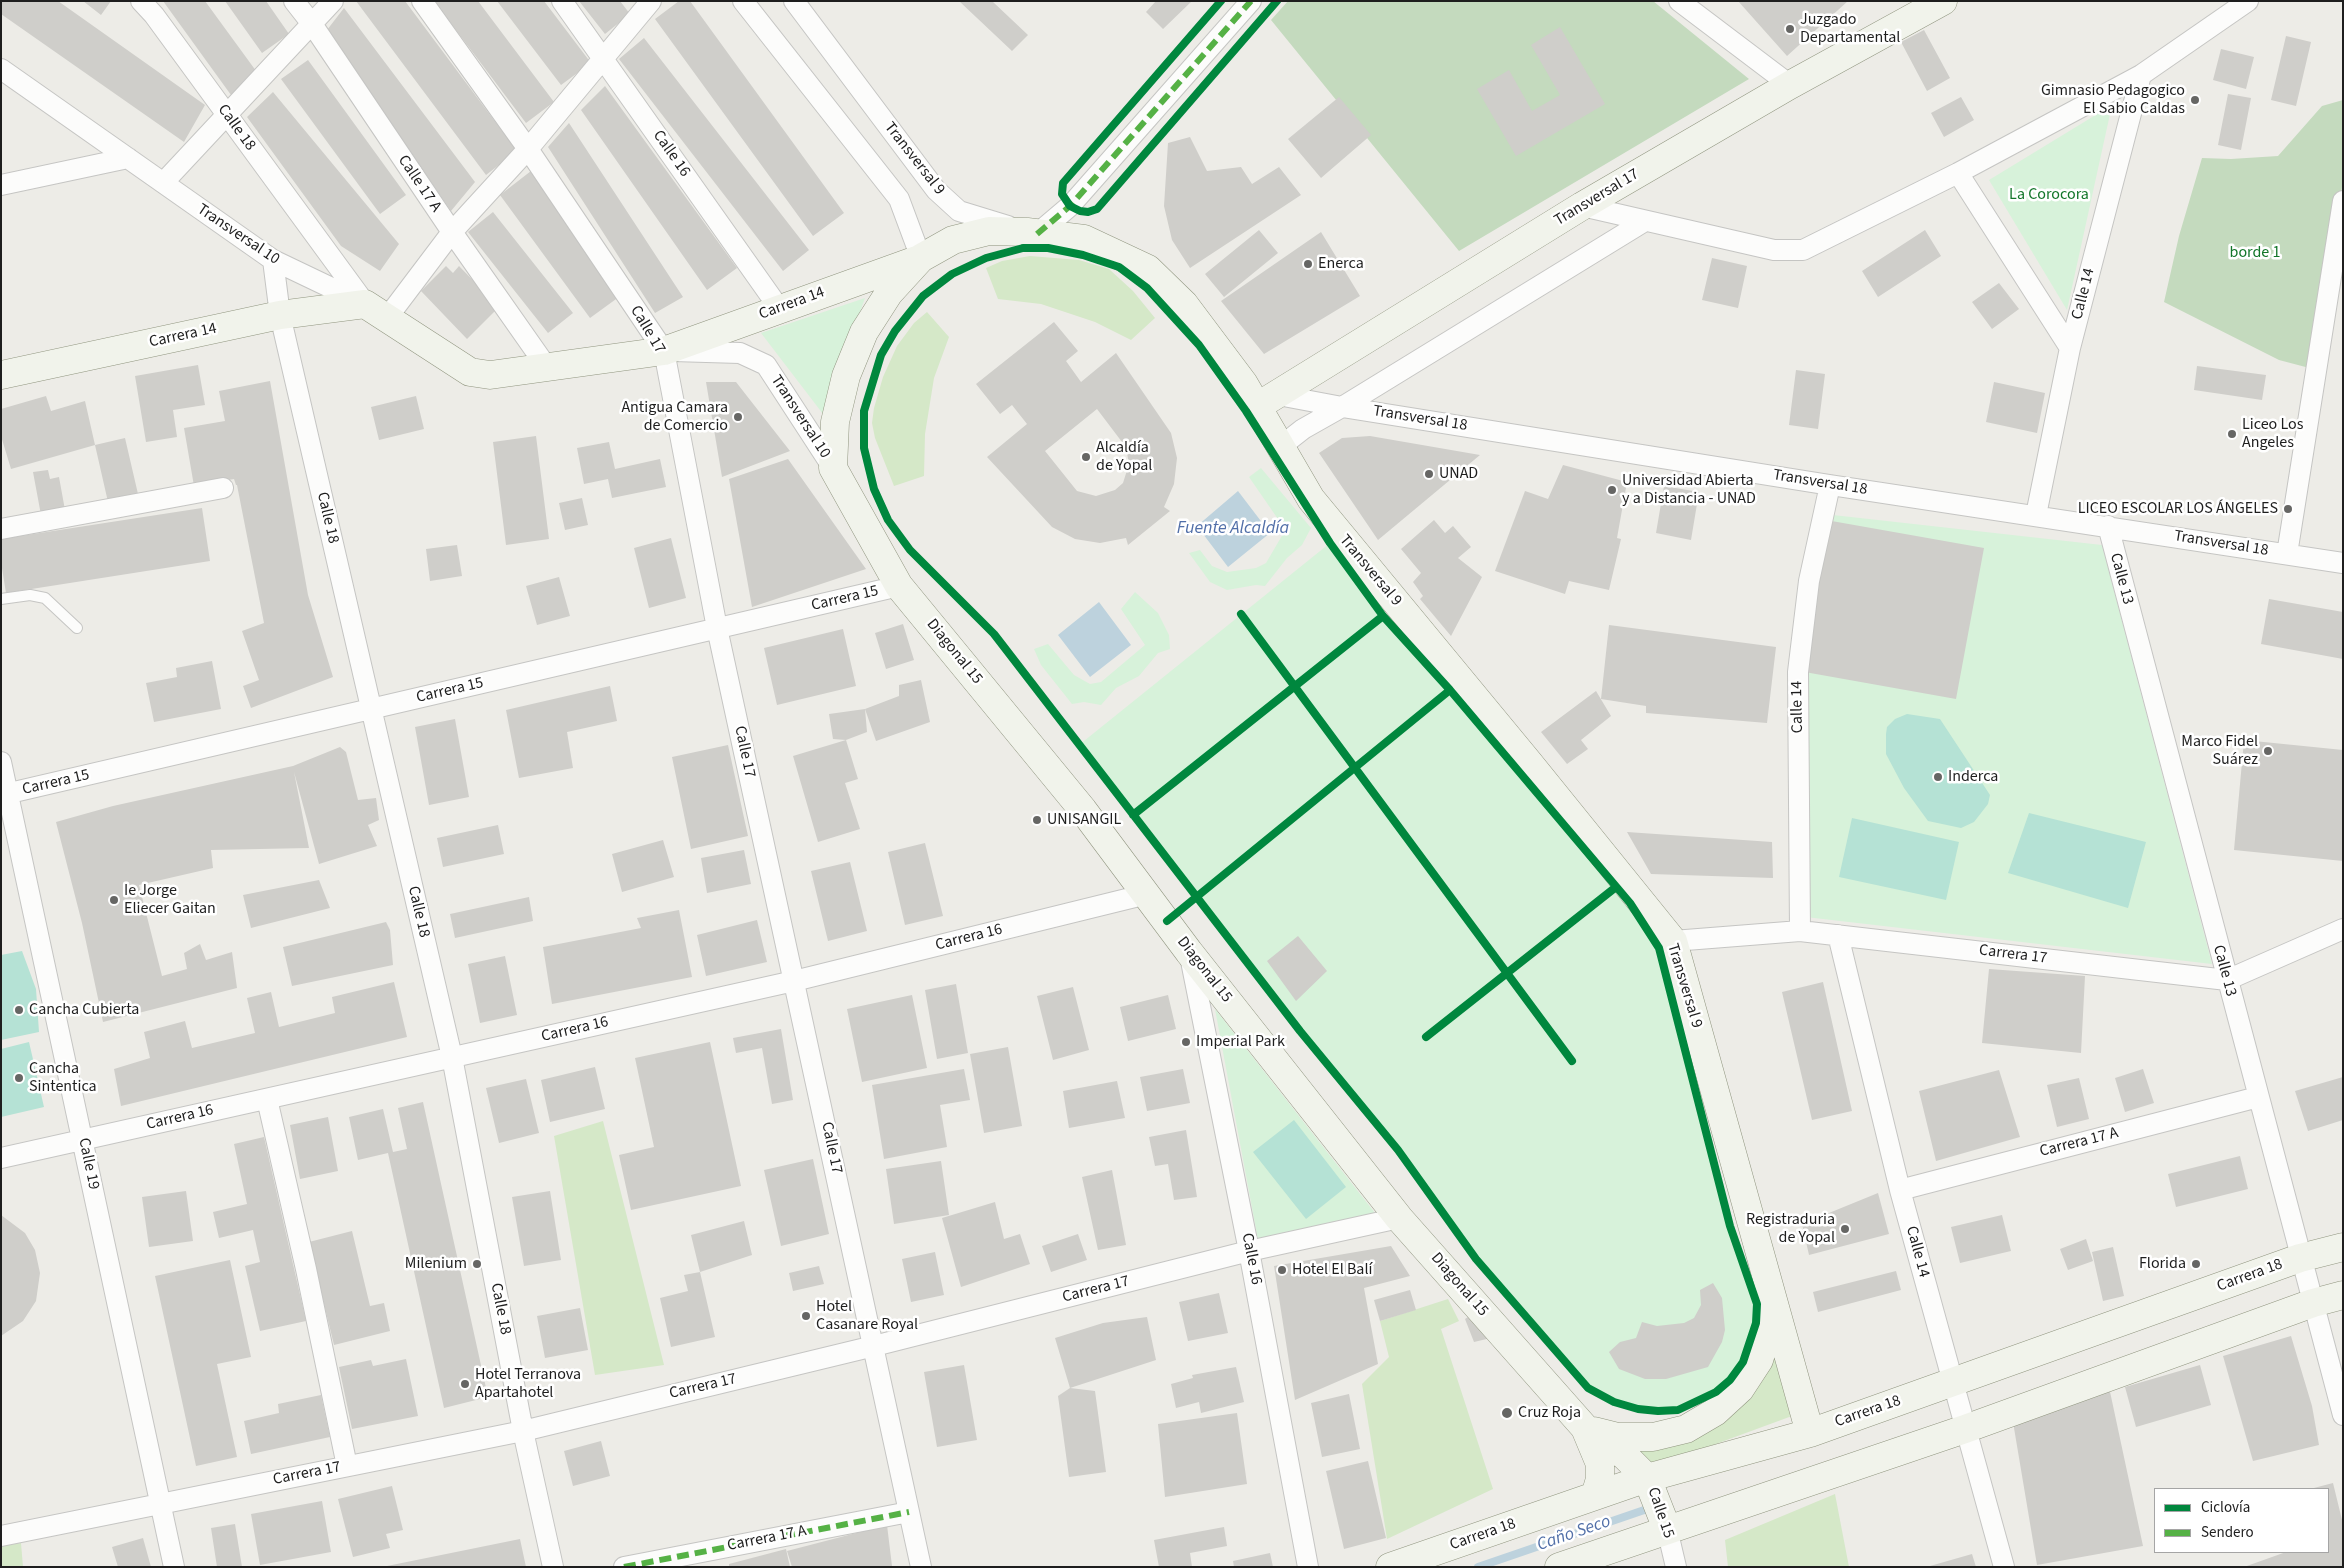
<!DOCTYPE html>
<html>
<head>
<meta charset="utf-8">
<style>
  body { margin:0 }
  #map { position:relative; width:2344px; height:1568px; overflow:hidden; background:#edece7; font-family:"Source Sans 3",sans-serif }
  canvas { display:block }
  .frame { position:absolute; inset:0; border:2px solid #1e1e1e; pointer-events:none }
  .legend { position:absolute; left:2154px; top:1488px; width:175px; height:65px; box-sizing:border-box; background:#fff; border:1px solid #a5a5a5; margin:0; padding:6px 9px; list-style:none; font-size:15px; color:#1e1e1e }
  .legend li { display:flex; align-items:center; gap:10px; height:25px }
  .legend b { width:25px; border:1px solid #a5a5a5 }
</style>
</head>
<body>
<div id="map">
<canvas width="2344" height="1568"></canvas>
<div class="frame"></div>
<ul class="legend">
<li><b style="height:6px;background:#00873e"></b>Ciclovía</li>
<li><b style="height:6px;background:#55b145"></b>Sendero</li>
</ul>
</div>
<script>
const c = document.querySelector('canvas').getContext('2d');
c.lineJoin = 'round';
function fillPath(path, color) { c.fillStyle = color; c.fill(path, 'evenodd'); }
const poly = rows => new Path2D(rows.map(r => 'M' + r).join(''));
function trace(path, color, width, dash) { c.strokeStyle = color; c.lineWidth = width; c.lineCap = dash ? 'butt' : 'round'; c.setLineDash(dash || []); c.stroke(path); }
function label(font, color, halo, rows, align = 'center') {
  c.font = font + ' "Source Sans 3",sans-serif'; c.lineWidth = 5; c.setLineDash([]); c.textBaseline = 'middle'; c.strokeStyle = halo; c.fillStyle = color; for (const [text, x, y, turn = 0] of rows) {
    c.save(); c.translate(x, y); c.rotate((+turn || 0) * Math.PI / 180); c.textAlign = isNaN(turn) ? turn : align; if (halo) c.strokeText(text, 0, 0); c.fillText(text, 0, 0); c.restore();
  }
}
const grass = poly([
  [1030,256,1079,260,1109,269,1133,291,1155,318,1131,340,1095,322,1041,304,998,299,986,268,1002,261],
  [927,312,949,337,934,378,925,434,924,476,894,486,875,438,872,423,874,408,883,377,897,346,914,323],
  [603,1121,664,1365,595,1375,554,1136],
  [1448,1299,1459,1321,1441,1329,1493,1489,1387,1539,1362,1384,1389,1357,1380,1321],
  [1775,1356,1792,1416,1656,1466,1627,1449,1659,1450,1699,1437,1718,1426,1750,1398,1763,1380],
  [1835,1494,1849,1567,1728,1567,1725,1540],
  [21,1543,23,1567,1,1567,1,1546]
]);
const forest = poly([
  [1288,1,1653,1,1749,79,1459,251,1271,20],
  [2343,100,2343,180,2317,370,2279,360,2164,302,2179,236,2202,158,2231,159,2278,156,2322,106]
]);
const park = poly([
  [2112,105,2067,310,1989,180],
  [865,298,823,414,761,333],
  [1261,468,1311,528,1302,545,1287,558,1265,586,1256,585,1227,590,1210,582,1189,553,1200,550,1212,566,1227,572,1256,568,1266,563,1283,534,1280,522,1249,477],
  [1824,514,2102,545,2212,964,1797,916,1799,673],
  [1330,543,1383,616,1630,903,1659,948,1730,1226,1757,1304,1756,1323,1750,1343,1743,1362,1730,1380,1716,1392,1678,1410,1638,1409,1614,1402,1588,1388,1476,1259,1398,1150,1300,1031,1079,745],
  [1135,592,1158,613,1169,635,1170,649,1158,653,1139,676,1116,688,1101,705,1084,702,1072,704,1041,665,1034,649,1048,644,1074,675,1090,684,1101,682,1145,645,1121,609],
  [1215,1009,1375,1213,1258,1240]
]);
const pitch = poly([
  [1907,714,1940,719,1990,795,1988,804,1974,822,1961,828,1928,821,1904,788,1886,754,1886,734,1887,727,1895,719],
  [2029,813,2146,842,2128,908,2008,873],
  [1852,818,1959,842,1946,900,1839,877],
  [22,951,36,989,39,1032,1,1040,1,955],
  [29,1042,44,1107,1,1117,1,1049],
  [1294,1120,1346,1187,1306,1219,1253,1152]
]);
const water = poly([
  [1238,491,1270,533,1228,567,1197,526],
  [1099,602,1131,645,1090,677,1058,635]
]);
const stream = poly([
  [1478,1567,1653,1507]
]);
const building = poly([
  [1,1,58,1,205,105,184,142,1,14],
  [83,1,111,1,101,15],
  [163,1,205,1,259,75,231,95],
  [225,1,266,1,289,34,262,53],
  [356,1,405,1,517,151,486,175],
  [434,1,478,1,554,102,526,123],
  [497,1,544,1,591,63,561,85],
  [579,1,620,1,630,14,605,34],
  [679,1,690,1,844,213,813,236,655,19],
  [959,1,992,1,1028,35,1012,51],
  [1156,1,1192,1,1163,29,1146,12],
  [1738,1,1848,1,1787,56],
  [344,8,475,182,451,211,327,30],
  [1560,27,1605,104,1516,156,1477,89,1509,70,1532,111,1560,95,1531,45],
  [1924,30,1950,78,1927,91,1901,42],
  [2286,36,2311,42,2296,106,2271,100],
  [644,38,809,250,783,271,619,59],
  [2221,49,2254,57,2246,89,2213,80],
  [308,60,406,195,380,214,281,79],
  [605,86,737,268,707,290,581,110],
  [273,92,399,244,380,271,341,246,247,117],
  [2228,94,2251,98,2241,150,2218,145],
  [1339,97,1371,135,1321,178,1288,139],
  [1961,97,1974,120,1944,137,1931,113],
  [569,123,683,297,655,313,548,147],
  [1190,137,1207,171,1241,167,1252,184,1279,167,1301,195,1190,268,1172,240,1164,206,1168,143],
  [531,171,623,294,590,318,500,195],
  [493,212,573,313,548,333,468,232],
  [1259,230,1278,253,1224,297,1205,274],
  [1925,230,1941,256,1878,297,1862,271],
  [1321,232,1360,296,1264,354,1221,301],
  [1712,258,1747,266,1738,308,1702,300],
  [446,266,453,273,459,266,499,307,467,339,421,291],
  [1999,283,2019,309,1992,329,1972,302],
  [1054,322,1078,351,1066,361,1081,382,1116,353,1171,433,1177,458,1174,484,1164,507,1170,511,1128,545,1126,538,1100,543,1075,539,1052,527,987,457,1027,424,1012,405,1000,414,976,384],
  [1097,409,1122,442,1127,453,1129,464,1123,483,1115,490,1096,496,1077,491,1045,451],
  [198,365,205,405,173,410,177,437,146,442,135,376],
  [2197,366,2266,375,2262,400,2194,390],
  [1796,370,1825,374,1818,429,1789,425],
  [270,381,308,595,333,677,251,708,243,686,259,680,242,631,264,623,237,485,236,485,234,479,194,486,184,428,225,421,219,391],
  [706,382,736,382,790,451,722,477],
  [1994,382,2045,393,2037,433,1986,422],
  [46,396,51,411,85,401,95,445,11,469,1,436,1,409],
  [416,396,424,429,379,440,371,407],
  [536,436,549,539,506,545,493,442],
  [1370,436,1480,455,1378,540,1319,453,1342,438],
  [125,438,138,494,108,502,95,445],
  [609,442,615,469,660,459,666,487,612,498,608,479,584,484,577,448],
  [788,459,866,569,752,607,729,479],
  [1563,465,1627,482,1617,538,1621,539,1609,590,1569,581,1565,594,1495,571,1525,491,1548,499],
  [48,470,50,479,59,477,65,510,41,515,33,472],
  [1664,486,1699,492,1691,540,1656,533],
  [582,498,588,525,565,530,559,503],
  [202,508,210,561,6,593,1,562,1,539],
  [1434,520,1445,533,1453,526,1471,547,1458,558,1482,577,1451,636,1420,599,1423,596,1413,582,1421,573,1401,549],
  [1826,520,1984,548,1956,699,1799,671],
  [671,538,686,598,649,608,634,548],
  [457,545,462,576,430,581,426,549],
  [559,577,570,616,537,625,526,586],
  [2269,599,2343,612,2343,659,2261,644],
  [903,624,914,660,886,669,875,633],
  [1609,625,1776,647,1767,723,1646,713,1646,706,1601,699],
  [843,629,856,686,777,705,764,648],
  [212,661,221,709,154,722,146,683,177,677,176,668],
  [921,680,930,722,876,741,865,709,899,696,899,685],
  [610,686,617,721,567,732,573,768,519,778,506,710],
  [1596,691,1611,716,1581,740,1588,749,1567,764,1541,732],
  [865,709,867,732,846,740,858,779,845,783,860,829,818,842,793,756,846,740,833,739,829,714],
  [455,719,469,797,429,805,415,727],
  [2244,740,2343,750,2343,861,2234,850],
  [728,745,748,836,691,849,672,757],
  [340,747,346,752,358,800,376,798,379,820,368,825,377,846,319,864,294,772,309,848,211,850,213,868,139,885,162,976,187,969,184,953,200,944,206,960,232,952,237,988,103,1022,82,923,56,822,113,806,293,766],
  [498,825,504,854,443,867,437,838],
  [1627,832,1772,842,1773,878,1651,874],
  [663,840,674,877,622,892,612,854],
  [925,843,943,916,905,925,888,852],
  [744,850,751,884,707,893,701,858],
  [850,862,867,931,828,941,811,871],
  [319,880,330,908,251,928,243,895],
  [529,897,533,921,455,938,450,914],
  [679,910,692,977,552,1004,543,947,641,928,637,918],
  [757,920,767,962,706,976,697,935],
  [386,922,390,930,393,965,292,986,283,947],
  [1298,936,1327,971,1296,1001,1267,961],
  [505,956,517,1015,480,1023,468,964],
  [1989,969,2085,976,2081,1053,1982,1043],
  [394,982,407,1037,121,1106,114,1069,150,1058,144,1032,185,1021,192,1048,255,1033,247,998,271,992,279,1027,335,1013,332,997],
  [1823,982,1852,1111,1812,1120,1782,992],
  [956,984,968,1053,937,1059,925,990],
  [1073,987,1089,1050,1053,1060,1037,996],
  [912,995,927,1068,862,1082,847,1009],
  [1168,995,1176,1029,1128,1041,1120,1007],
  [781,1029,793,1100,772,1104,762,1048,736,1053,733,1038],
  [710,1042,741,1186,631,1210,619,1155,654,1147,635,1058],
  [1008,1047,1022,1126,984,1133,970,1054],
  [595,1067,605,1109,550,1122,541,1080],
  [964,1069,970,1100,940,1105,947,1147,884,1159,872,1085],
  [1183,1069,1190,1103,1147,1111,1140,1077],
  [2143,1069,2154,1103,2125,1112,2115,1078],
  [1999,1070,2020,1137,1936,1161,1919,1091],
  [2343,1077,2343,1120,2308,1131,2295,1091],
  [2079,1078,2089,1119,2057,1127,2047,1085],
  [526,1079,539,1133,499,1143,486,1088],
  [1117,1081,1125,1118,1069,1128,1063,1091],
  [423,1102,488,1397,444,1408,388,1153,358,1160,349,1117,383,1109,393,1152,407,1149,398,1108],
  [328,1117,338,1171,300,1179,290,1125],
  [1186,1130,1197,1197,1174,1200,1168,1164,1155,1166,1149,1137],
  [264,1137,306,1321,260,1331,245,1266,260,1262,253,1230,219,1238,213,1212,247,1204,234,1144],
  [2240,1156,2248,1189,2176,1207,2168,1174],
  [813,1159,829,1234,781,1246,764,1170],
  [941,1161,949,1215,894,1224,886,1169],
  [1112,1170,1126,1245,1098,1250,1082,1177],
  [186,1191,193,1241,149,1247,142,1197],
  [550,1191,561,1260,524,1266,512,1197],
  [1878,1193,1889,1234,1809,1255,1802,1224],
  [995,1202,1004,1239,1020,1234,1030,1264,961,1287,942,1218],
  [1,1215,25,1233,35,1250,40,1273,36,1301,23,1321,1,1336],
  [2002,1215,2011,1251,1960,1263,1951,1227],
  [744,1221,752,1255,700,1272,715,1337,671,1347,660,1298,688,1291,684,1275,700,1272,691,1235],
  [352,1231,370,1306,384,1303,390,1331,334,1345,309,1242],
  [1078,1234,1087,1260,1051,1272,1042,1246],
  [2086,1239,2093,1261,2068,1270,2060,1249],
  [1391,1246,1410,1276,1364,1288,1378,1364,1295,1400,1274,1266],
  [2113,1247,2124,1296,2103,1301,2092,1252],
  [935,1252,944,1295,911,1302,902,1259],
  [230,1260,251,1357,217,1364,237,1457,196,1466,155,1276],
  [819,1266,824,1284,793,1291,789,1273],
  [1896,1271,1901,1290,1818,1312,1813,1292],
  [1713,1283,1722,1298,1725,1330,1722,1342,1708,1367,1666,1379,1645,1379,1619,1369,1609,1352,1620,1342,1636,1338,1642,1322,1657,1326,1684,1323,1694,1318,1701,1305,1700,1290],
  [1410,1290,1416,1310,1380,1321,1374,1300],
  [1219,1293,1228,1333,1188,1341,1179,1302],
  [580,1308,588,1350,545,1358,537,1316],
  [1475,1312,1491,1338,1474,1342,1465,1319],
  [1147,1317,1156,1360,1070,1388,1055,1338,1103,1323],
  [2291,1336,2312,1406,2319,1445,2253,1461,2223,1356],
  [406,1359,418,1416,352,1429,339,1367,371,1360,373,1366],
  [964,1365,977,1440,937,1447,924,1372],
  [2200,1365,2211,1405,2136,1427,2125,1387],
  [1236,1367,1244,1402,1201,1413,1199,1402,1176,1408,1171,1384,1193,1378,1192,1375],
  [2109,1387,2143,1546,2037,1565,2013,1422],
  [1070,1388,1095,1391,1106,1472,1069,1477,1058,1396],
  [1349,1394,1360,1449,1322,1457,1311,1403],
  [321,1395,330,1437,251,1454,244,1421,279,1413,278,1404],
  [1237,1413,1247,1484,1165,1497,1158,1424],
  [601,1441,610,1476,573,1486,564,1451],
  [1368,1461,1386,1538,1344,1549,1326,1471],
  [2333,1483,2343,1524,2343,1567,2244,1567,2286,1552,2328,1552,2328,1489,2310,1489],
  [392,1486,403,1530,386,1534,390,1548,353,1557,338,1499],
  [322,1501,331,1552,260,1565,251,1514],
  [235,1524,242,1567,217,1567,211,1528],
  [887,1525,892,1566,792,1567,787,1551],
  [1224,1527,1227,1546,1190,1553,1192,1567,1159,1567,1154,1540],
  [143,1538,151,1567,118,1567,112,1547],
  [520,1539,526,1567,387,1567,387,1566],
  [786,1549,790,1567,729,1567,729,1564],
  [1270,1553,1273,1567,1234,1567,1233,1561],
  [1972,1554,1976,1567,1930,1567,1930,1566]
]);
const lane = poly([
  [1,599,30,595,45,598,77,628]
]);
const street = poly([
  [141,1,154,15,364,302],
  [294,1,312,24,452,232,546,366],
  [422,1,528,149,664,351,717,628,921,1567],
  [562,1,779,308],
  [743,1,899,199,921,258],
  [794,1,936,190,959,211,1008,226],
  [1679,1,1790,85],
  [1,69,273,260,365,304],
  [1958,173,2070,348],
  [163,183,333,1],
  [1,185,128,158],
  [1582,206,1774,250,1803,250,1958,173,2141,75,2248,1],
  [1037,234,1070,206,1251,1],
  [273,260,280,315,452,1057,523,1431,553,1567],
  [387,318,452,232,528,149,651,1],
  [673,351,740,353,766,365,833,468],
  [1278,395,1342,407,1645,221],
  [1280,447,1303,429,1342,407,1830,485,2343,563],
  [2036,515,2070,348,2141,75],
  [2108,526,2343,1415],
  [1,529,223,488],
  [2287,554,2343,201],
  [1,762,174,1567],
  [1,795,899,586],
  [1800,931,1798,672,1809,581,1830,485],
  [1838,935,1900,1190,2004,1567],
  [1673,941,1800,931,2227,980,2343,929],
  [1190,956,1249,1251,1308,1567],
  [267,1099,306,1269,347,1466],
  [1,1158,794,981,1147,894],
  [1900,1190,2258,1097],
  [1667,1529,1676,1567],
  [1,1536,523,1431,874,1346,1249,1251,1399,1218],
  [624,1567,909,1512]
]);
const secondary = poly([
  [1,375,280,315,365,304,470,372,490,375,664,351,917,260],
  [1258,406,1582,206,1790,85,1943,1],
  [1585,1428,1600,1464,1600,1479,1595,1496],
  [1594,1431,1618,1437,1653,1437,1686,1429,1715,1412,1740,1389,1759,1360,1769,1327,1770,1305],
  [1667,1529,1647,1478,1625,1456,1585,1428,1399,1218,1189,952,1083,810,899,586,833,468,835,422,846,376,864,332,889,293,921,258,953,240,989,231,1027,232,1084,239,1148,269,1184,304,1244,384,1311,499,1529,763,1673,941,1810,1433],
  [1390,1567,1647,1478,1810,1433,2300,1258,2343,1247],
  [1559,1567,1965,1429,2313,1303,2343,1295]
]);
const quiet = poly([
  [1037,234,1070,206,1251,1],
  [624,1567,909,1512]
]);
const cycleway = poly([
  [1221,1,1063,183,1062,194,1070,206,1080,211,1088,212,1097,209,1277,1],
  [1023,248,1048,248,1083,255,1119,267,1147,288,1199,345,1246,411,1330,543,1383,616,1450,690,1630,903,1659,948,1730,1226,1757,1304,1756,1323,1743,1362,1730,1380,1716,1392,1678,1410,1658,1411,1638,1409,1614,1402,1588,1388,1476,1259,1398,1150,1300,1031,994,634,910,550,888,520,874,489,864,448,864,411,881,355,895,331,923,296,952,274,986,258,1023,248],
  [1241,614,1572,1061],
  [1133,815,1383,616],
  [1167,921,1450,690],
  [1426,1037,1616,887]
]);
const markers = [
  [1790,29,5,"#666664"],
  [2195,100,5,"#666664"],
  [1308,264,5,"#666664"],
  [738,417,5,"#666664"],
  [2232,434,5,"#666664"],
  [1086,457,5,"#666664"],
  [1429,474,5,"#666664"],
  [1612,490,5,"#666664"],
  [2288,509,5,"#666664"],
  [2268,751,5,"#666664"],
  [1938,777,5,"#666664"],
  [1037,820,5,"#666664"],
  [114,900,5,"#666664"],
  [19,1010,5,"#666664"],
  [1186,1042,5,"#666664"],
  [19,1078,5,"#666664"],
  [1845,1229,5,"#666664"],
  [477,1264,5,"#666664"],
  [2196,1264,5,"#666664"],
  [1282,1270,5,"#666664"],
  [806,1316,5,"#666664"],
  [465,1384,5,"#666664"],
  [1507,1413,6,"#666664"]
];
const poiNames = [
  ["Juzgado",1800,20],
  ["Departamental",1800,38],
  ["Gimnasio Pedagogico",2185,91,"right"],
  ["El Sabio Caldas",2185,109,"right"],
  ["Enerca",1318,264],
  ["Antigua Camara",728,408,"right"],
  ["de Comercio",728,426,"right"],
  ["Liceo Los",2242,425],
  ["Angeles",2242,443],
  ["Alcaldía",1096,448],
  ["de Yopal",1096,466],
  ["UNAD",1439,474],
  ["Universidad Abierta",1622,481],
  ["y a Distancia - UNAD",1622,499],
  ["LICEO ESCOLAR LOS ÁNGELES",2278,509,"right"],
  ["Marco Fidel",2258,742,"right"],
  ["Suárez",2258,760,"right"],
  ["Inderca",1948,777],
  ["UNISANGIL",1047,820],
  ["Ie Jorge",124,891],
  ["Eliecer Gaitan",124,909],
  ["Cancha Cubierta",29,1010],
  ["Imperial Park",1196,1042],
  ["Cancha",29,1069],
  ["Sintentica",29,1087],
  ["Registraduria",1835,1220,"right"],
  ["de Yopal",1835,1238,"right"],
  ["Milenium",467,1264,"right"],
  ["Florida",2186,1264,"right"],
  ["Hotel El Balí",1292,1270],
  ["Hotel",816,1307],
  ["Casanare Royal",816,1325],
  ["Hotel Terranova",475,1375],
  ["Apartahotel",475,1393],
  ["Cruz Roja",1518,1413]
];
const streetNames = [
  ["Calle 18",236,128,54],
  ["Calle 16",671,154,55],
  ["Transversal 9",914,159,52],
  ["Calle 17 A",419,184,56],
  ["Transversal 17",1597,198,-31],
  ["Transversal 10",238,235,34],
  ["Calle 14",2084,294,-76],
  ["Carrera 14",792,304,-20],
  ["Calle 17",647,330,59],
  ["Carrera 14",183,336,-12],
  ["Transversal 10",800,417,57],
  ["Transversal 18",1420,419,9],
  ["Transversal 18",1820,483,9],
  ["Calle 18",327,518,77],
  ["Transversal 18",2221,544,9],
  ["Transversal 9",1370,571,50],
  ["Calle 13",2121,579,75],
  ["Carrera 15",845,599,-13],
  ["Diagonal 15",954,652,51],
  ["Carrera 15",450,691,-13],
  ["Calle 14",1798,707,-91],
  ["Calle 17",744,752,78],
  ["Carrera 15",56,783,-13],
  ["Calle 18",418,912,77],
  ["Carrera 16",969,938,-14],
  ["Carrera 17",2013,955,7],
  ["Diagonal 15",1204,970,52],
  ["Calle 13",2224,971,75],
  ["Transversal 9",1684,986,73],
  ["Carrera 16",575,1030,-13],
  ["Carrera 16",180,1118,-13],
  ["Carrera 17 A",2079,1143,-14],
  ["Calle 17",831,1148,78],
  ["Calle 19",88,1164,78],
  ["Calle 14",1917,1252,75],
  ["Calle 16",1251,1259,79],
  ["Carrera 18",2250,1276,-20],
  ["Diagonal 15",1459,1285,49],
  ["Carrera 17",1096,1290,-14],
  ["Calle 18",500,1309,79],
  ["Carrera 17",703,1387,-13],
  ["Carrera 18",1868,1412,-19],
  ["Carrera 17",307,1474,-11],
  ["Calle 15",1660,1513,71],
  ["Carrera 18",1483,1535,-19],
  ["Carrera 17 A",767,1539,-11]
];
const parkNames = [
  ["La Corocora",2049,195],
  ["borde 1",2255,253]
];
const waterNames = [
  ["Fuente Alcaldía",1233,529],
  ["Caño Seco",1574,1534,-19]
];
fillPath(grass, '#d5e8c8');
fillPath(forest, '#c4dabe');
fillPath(park, '#d7f2da');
fillPath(pitch, '#b5e2d5');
fillPath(water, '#bdd2dd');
trace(stream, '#bdd2dd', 8);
fillPath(building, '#cfceca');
trace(lane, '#c5c5c3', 12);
trace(street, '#c5c5c3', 22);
trace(secondary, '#919680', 29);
trace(lane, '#fcfcfb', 10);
trace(street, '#fcfcfb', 20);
trace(secondary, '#f1f3eb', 28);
trace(quiet, '#55b145', 6, [12, 6]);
trace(cycleway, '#00873e', 8);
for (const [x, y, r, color] of markers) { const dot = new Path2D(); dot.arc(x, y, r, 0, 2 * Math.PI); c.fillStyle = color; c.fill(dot); trace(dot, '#fff', 2); }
label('16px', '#1e1e1e', '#fff', poiNames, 'left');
label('16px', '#1e1e1e', '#fff', streetNames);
label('16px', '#13762a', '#fff', parkNames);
label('italic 18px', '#516fa8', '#fff', waterNames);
</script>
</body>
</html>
